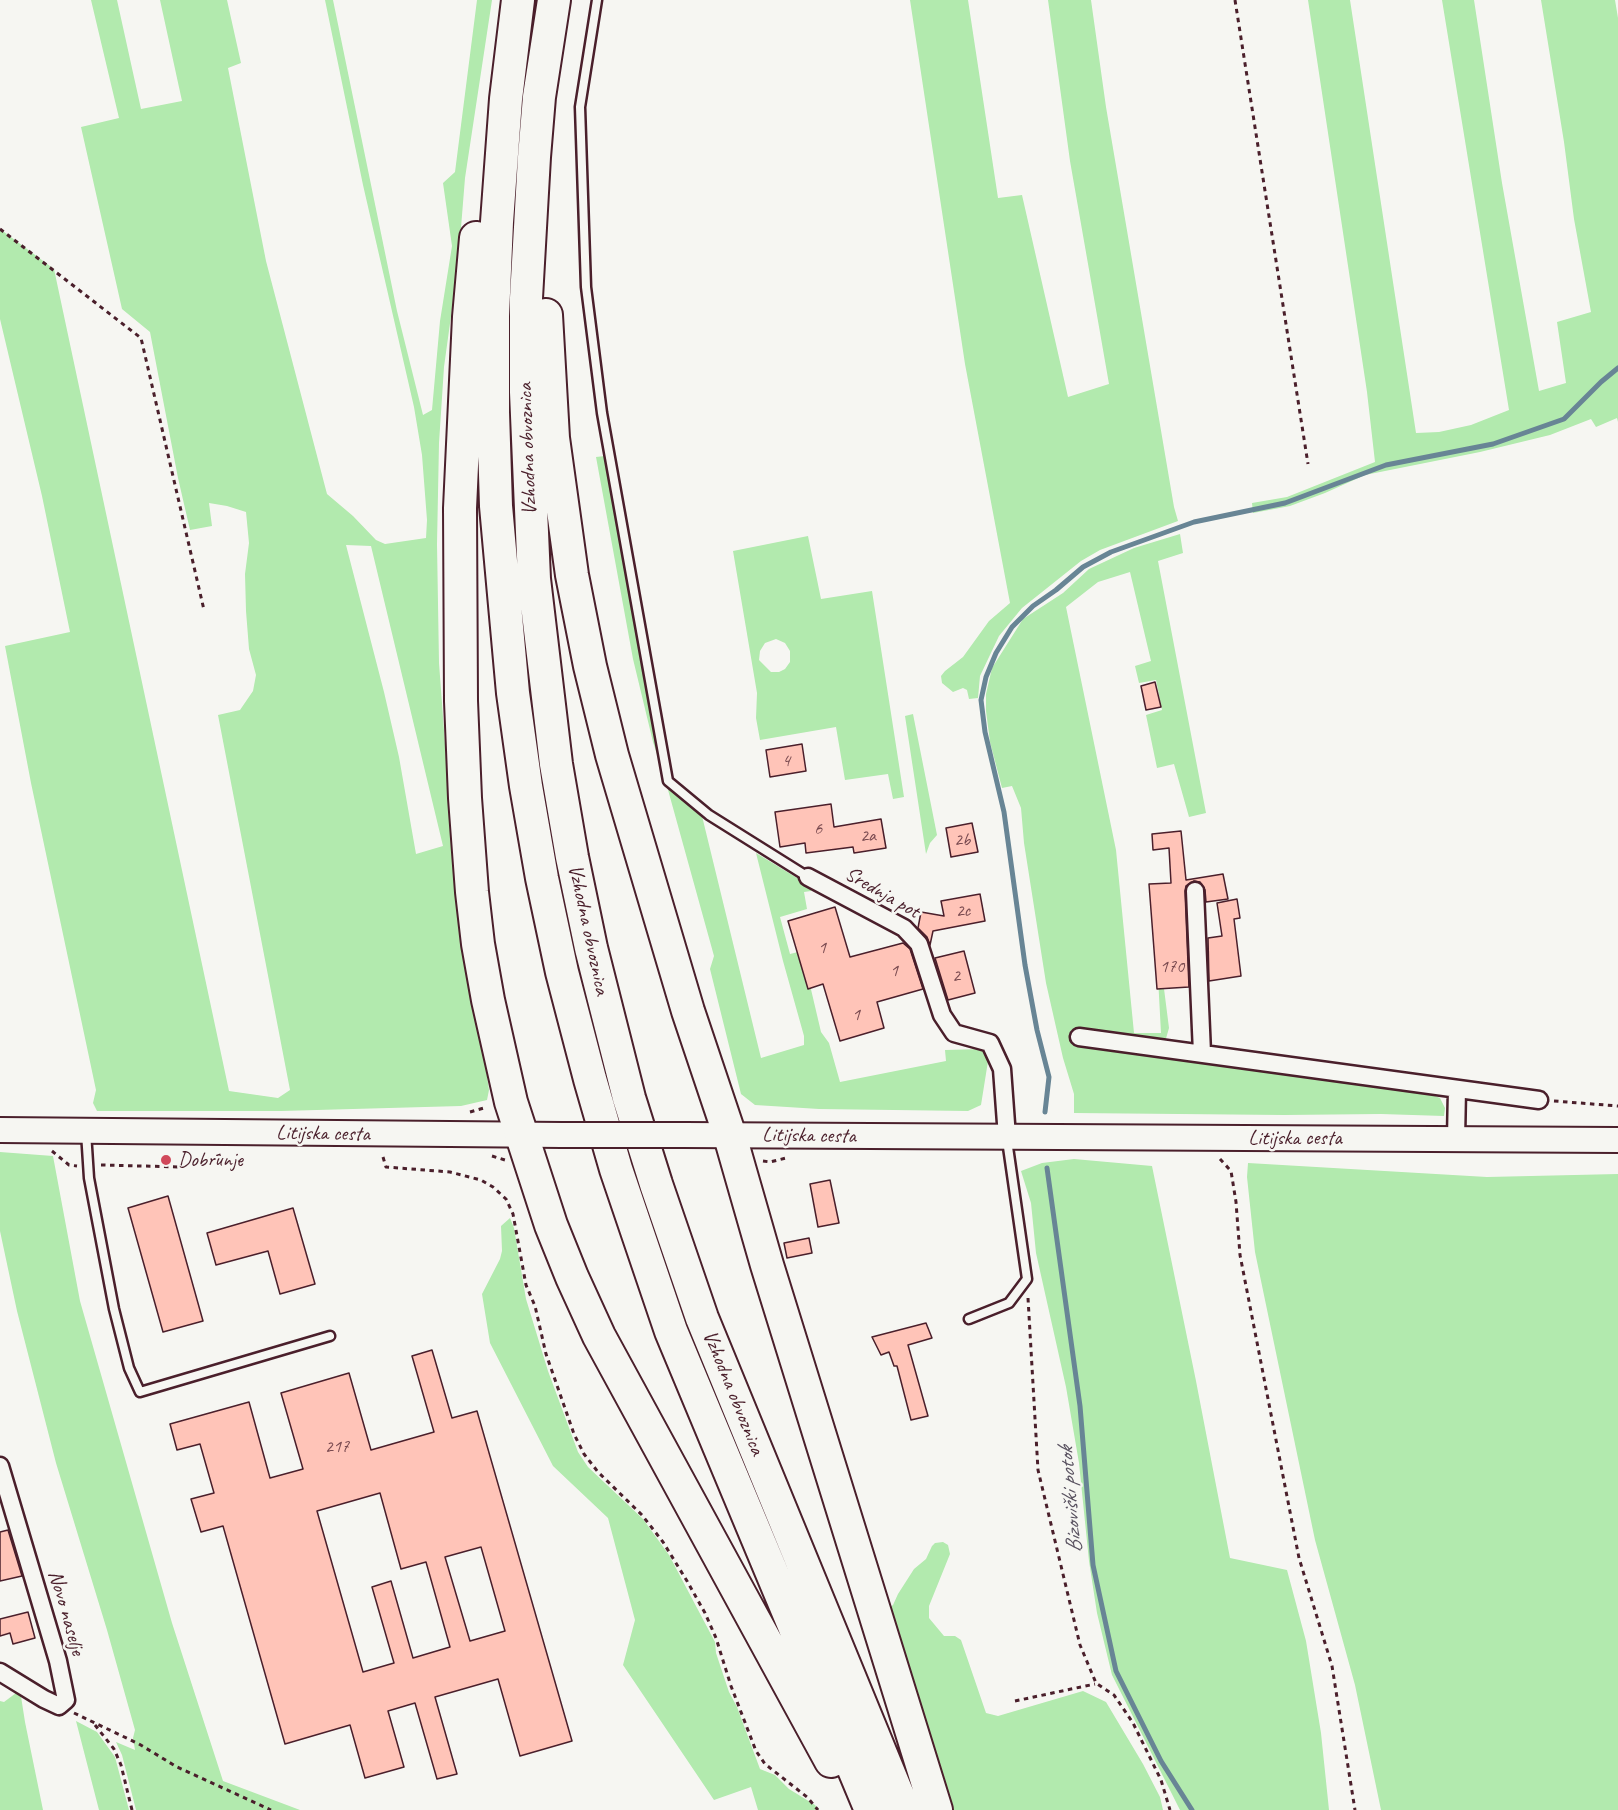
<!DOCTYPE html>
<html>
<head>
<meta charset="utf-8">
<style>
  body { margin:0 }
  canvas { display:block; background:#f6f6f2 }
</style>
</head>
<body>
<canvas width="1618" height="1810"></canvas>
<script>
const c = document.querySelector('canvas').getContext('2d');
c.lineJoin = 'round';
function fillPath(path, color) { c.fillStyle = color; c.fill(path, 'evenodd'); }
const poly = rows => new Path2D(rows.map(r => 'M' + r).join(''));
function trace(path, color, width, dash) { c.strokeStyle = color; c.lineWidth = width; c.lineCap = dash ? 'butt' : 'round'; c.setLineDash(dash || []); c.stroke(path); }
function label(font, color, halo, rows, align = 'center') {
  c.font = font + ' Caveat,sans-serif'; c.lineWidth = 5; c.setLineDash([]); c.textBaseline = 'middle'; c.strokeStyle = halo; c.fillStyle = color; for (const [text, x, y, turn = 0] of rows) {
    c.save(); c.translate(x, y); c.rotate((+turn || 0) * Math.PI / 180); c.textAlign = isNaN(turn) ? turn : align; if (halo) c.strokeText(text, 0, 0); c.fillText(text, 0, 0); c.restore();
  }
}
const green = poly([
  [91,0,117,0,141,109,182,101,160,0,227,0,241,63,228,68,266,261,327,494,353,516,376,540,385,544,426,538,427,520,422,455,414,407,363,185,325,0,333,0,397,311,423,415,432,410,440,321,452,246,443,183,455,172,477,0,492,0,465,178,458,265,444,367,439,443,437,544,439,663,459,933,484,1055,489,1090,487,1100,461,1106,281,1111,97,1111,93,1103,96,1090,31,783,5,646,70,632,42,496,0,319,0,229,54,269,229,1091,278,1098,290,1090,218,715,240,710,253,691,256,675,249,649,246,611,245,574,249,543,246,512,227,506,209,503,212,526,190,530,178,478,150,332,122,309,81,127,119,118],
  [346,545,371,546,443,846,416,854,399,757,384,692],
  [910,0,968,0,998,198,1022,195,1068,397,1109,384,1070,161,1048,0,1091,0,1106,107,1174,507,1178,521,1100,550,1081,561,1022,608,999,636,980,676,978,698,969,699,967,690,963,688,953,692,942,683,941,676,945,671,963,657,989,621,1010,603,965,364],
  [1308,0,1350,0,1416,433,1439,432,1471,425,1509,410,1442,0,1474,0,1502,183,1539,391,1566,383,1557,322,1591,312,1574,219,1564,142,1541,0,1615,0,1618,18,1618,422,1617,418,1596,427,1591,419,1550,435,1480,452,1365,475,1325,493,1290,506,1253,513,1252,503,1287,497,1375,462,1367,392],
  [605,456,647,684,663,747,674,784,691,807,702,816,761,1058,804,1045,804,1036,783,961,756,853,812,887,811,891,804,892,807,909,780,917,790,954,802,951,821,1032,829,1043,840,1082,946,1061,945,1050,983,1049,989,1055,981,1105,968,1111,819,1109,755,1105,741,1094,710,969,714,956,665,779,653,742,633,659,596,457],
  [1180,534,1183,553,1158,561,1206,813,1189,817,1174,764,1157,768,1146,715,1162,710,1156,680,1139,683,1135,666,1151,661,1130,572,1098,582,1066,607,1116,850,1134,1033,1161,1033,1157,959,1162,973,1169,1028,1165,1042,1071,1030,1072,1044,1251,1067,1430,1094,1440,1098,1445,1108,1444,1116,1381,1114,1284,1115,1074,1113,1074,1094,1063,1058,1046,983,1024,843,1021,808,1012,786,1002,788,990,742,986,711,986,694,992,668,1023,619,1063,593,1089,569,1134,548],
  [808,536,821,599,872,591,904,797,893,799,888,774,845,780,836,727,760,740,756,718,757,693,733,551],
  [776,639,785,643,790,651,790,662,785,669,779,672,771,672,759,660,760,651,765,643],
  [913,714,937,835,930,843,926,854,905,716],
  [0,1152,53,1156,80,1301,172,1623,223,1781,300,1810,136,1810,122,1755,116,1742,135,1750,133,1738,135,1730,107,1630,56,1463,17,1311,0,1231],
  [1074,1159,1152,1166,1196,1381,1230,1558,1287,1570,1306,1641,1321,1733,1329,1810,1180,1810,1112,1675,1097,1613,1089,1561,1079,1463,1066,1387,1036,1253,1031,1203,1021,1171,1042,1163],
  [1248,1163,1487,1177,1618,1174,1618,1810,1381,1810,1355,1685,1315,1540,1255,1252,1247,1177],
  [510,1218,514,1228,526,1299,548,1371,578,1452,588,1467,643,1519,669,1555,715,1642,716,1653,729,1692,737,1707,760,1769,775,1775,789,1789,815,1805,819,1810,758,1810,751,1787,714,1800,623,1665,635,1620,608,1518,553,1466,490,1343,482,1294,500,1259,502,1251,501,1226],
  [943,1542,948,1545,950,1554,929,1606,929,1618,944,1636,955,1636,961,1640,986,1713,998,1716,1083,1691,1106,1702,1143,1764,1160,1797,1163,1810,950,1810,887,1610,893,1605,898,1594,914,1569,926,1559,932,1546,935,1543],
  [20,1690,25,1722,43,1810,0,1810,0,1701,4,1702],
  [76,1721,97,1732,115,1757,129,1810,99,1810]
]);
const stream = poly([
  [1045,1112,1049,1077,1037,1030,1025,965,1004,812,985,732,981,700,986,677,996,653,1012,627,1033,606,1056,590,1083,567,1111,552,1194,522,1285,503,1386,465,1493,444,1564,419,1601,382,1618,368],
  [1047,1168,1080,1406,1093,1565,1116,1671,1161,1761,1192,1810]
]);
const building = poly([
  [1155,682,1161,707,1146,710,1141,686,1155,682],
  [802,744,806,771,770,777,766,750,802,744],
  [831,804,834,827,881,819,886,848,854,853,853,847,806,853,805,843,780,847,775,812,831,804],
  [972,823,978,852,951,857,946,828,972,823],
  [1181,831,1186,880,1223,874,1228,899,1206,902,1205,890,1200,882,1194,881,1186,886,1185,891,1189,987,1157,989,1149,884,1171,883,1169,848,1153,850,1152,834,1181,831],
  [980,894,985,921,933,931,930,945,927,937,918,928,921,912,944,916,941,901,980,894],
  [1237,899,1240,918,1234,919,1241,976,1209,981,1208,938,1222,936,1217,903,1237,899],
  [835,907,850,957,903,943,910,949,923,989,877,1002,884,1028,840,1041,823,984,808,989,788,921,835,907],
  [964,951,975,993,948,1000,935,958,964,951],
  [830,1180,839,1223,818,1227,810,1184,830,1180],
  [168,1196,203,1321,163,1332,128,1208,168,1196],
  [293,1208,315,1284,280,1294,268,1251,216,1265,207,1233,293,1208],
  [809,1238,812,1253,787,1258,784,1243,809,1238],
  [926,1323,932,1338,908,1345,928,1416,911,1420,897,1366,894,1366,889,1352,881,1355,872,1337,926,1323],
  [432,1350,452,1418,477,1411,572,1741,520,1756,498,1679,435,1697,457,1774,437,1779,415,1703,388,1711,404,1767,365,1778,350,1725,285,1744,223,1526,201,1532,191,1499,214,1493,200,1444,177,1450,170,1424,249,1402,270,1478,303,1469,281,1393,349,1373,371,1450,434,1432,412,1356,432,1350],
  [380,1493,401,1569,426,1562,450,1647,413,1658,391,1581,372,1587,394,1663,363,1672,317,1511,380,1493],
  [481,1547,505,1631,470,1641,445,1557,481,1547],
  [8,1530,22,1576,0,1581,0,1532,8,1530],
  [28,1612,35,1638,13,1644,10,1633,0,1636,0,1619,28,1612]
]);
const path = poly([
  [1235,0,1308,464],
  [0,229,141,338,204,610],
  [1554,1101,1618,1106],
  [470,1112,484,1108,487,1108],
  [52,1151,69,1165,77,1166],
  [492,1156,505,1160],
  [383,1157,386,1167,450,1172,481,1180,493,1187,506,1199,513,1214,526,1285,535,1306,546,1354,574,1434,584,1454,598,1472,642,1515,663,1542,687,1581,705,1613,716,1638,731,1686,756,1751,765,1764,807,1797,818,1810],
  [1220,1159,1231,1171,1236,1202,1240,1255,1299,1558,1332,1666,1355,1810],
  [763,1161,770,1162,786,1158],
  [101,1165,182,1167,224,1154],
  [1028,1298,1038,1470,1080,1645,1096,1683,1114,1695,1133,1723,1161,1780,1170,1810],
  [1015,1701,1095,1684],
  [74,1713,139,1744,177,1767,271,1810],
  [95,1725,114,1749,121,1765,132,1810]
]);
const service = poly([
  [597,0,580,107,586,287,602,413,668,781,709,815,808,877],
  [86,1132,89,1178,114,1309,129,1368,140,1392,330,1336],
  [969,1319,1009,1303,1027,1279,1007,1140]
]);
const minor = poly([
  [808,877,904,928,919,944,942,1015,954,1033,990,1043,1002,1069,1007,1137],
  [1195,891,1202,1053],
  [1079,1037,1539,1100],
  [1456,1139,1457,1089],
  [0,1466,58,1661,66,1700,59,1706,44,1699,0,1672]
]);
const secondary = poly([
  [0,1130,562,1135],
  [684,1135,1618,1140]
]);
const motorway = poly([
  [518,0,506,99,497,222,493,316,493,412,496,506,513,693,526,786,542,878,562,972,590,1079,616,1169,671,1331,871,1810],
  [554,0,539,97,534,157,526,298,526,392,534,579,556,764,572,857,591,948,629,1098,656,1184,702,1318,904,1810],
  [476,238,469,317,460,508,461,701,465,798,472,892,478,944,488,1000,511,1102,551,1225,572,1277,599,1336,831,1761],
  [546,315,553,438,572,575,590,666,612,755,688,1011,730,1136,767,1265,936,1810]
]);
const secondaryBridge = poly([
  [562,1135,684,1135]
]);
const markers = [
  [166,1160,6,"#d1495b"]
];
const numberNames = [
  ["4",786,761],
  ["6",818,829],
  ["2a",868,836],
  ["2b",962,840],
  ["2c",963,911],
  ["1",822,948],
  ["170",1172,967],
  ["1",894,971],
  ["2",956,976],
  ["1",856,1015],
  ["217",337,1447]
];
const streetNames = [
  ["Vzhodna obvoznica",528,449,-92],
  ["Srednja pot",882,893,30],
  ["Vzhodna obvoznica",588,930,78],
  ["Litijska cesta",323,1134,1],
  ["Litijska cesta",809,1136,1],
  ["Litijska cesta",1295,1138],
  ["Vzhodna obvoznica",733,1393,68],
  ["Novo naselje",66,1613,74]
];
const poiNames = [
  ["Dobrunje",178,1160]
];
const waterNames = [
  ["Bizoviški potok",1071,1500,-95]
];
fillPath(green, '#b2eaae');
trace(stream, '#688595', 5);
fillPath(building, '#ffc4b8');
trace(building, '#4a1f2b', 1.5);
trace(service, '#4a1f2b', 13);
trace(minor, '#4a1f2b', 21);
trace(secondary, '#4a1f2b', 28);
trace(motorway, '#4a1f2b', 36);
trace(path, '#4a1f2b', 3, [4.5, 4.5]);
trace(service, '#f6f6f2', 8);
trace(minor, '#f6f6f2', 16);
trace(secondary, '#f6f6f2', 24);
trace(motorway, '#f6f6f2', 32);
trace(secondaryBridge, '#4a1f2b', 28, []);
trace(secondaryBridge, '#f6f6f2', 24);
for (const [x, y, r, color] of markers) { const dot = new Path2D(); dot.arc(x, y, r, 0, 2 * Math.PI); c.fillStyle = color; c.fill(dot); trace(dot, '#f6f6f2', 2); }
label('18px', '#77484e', null, numberNames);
label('21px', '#4a1f2b', '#f6f6f2', streetNames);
label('21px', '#4a1f2b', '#f6f6f2', poiNames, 'left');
label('italic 22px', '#595260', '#f6f6f2', waterNames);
</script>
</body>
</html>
